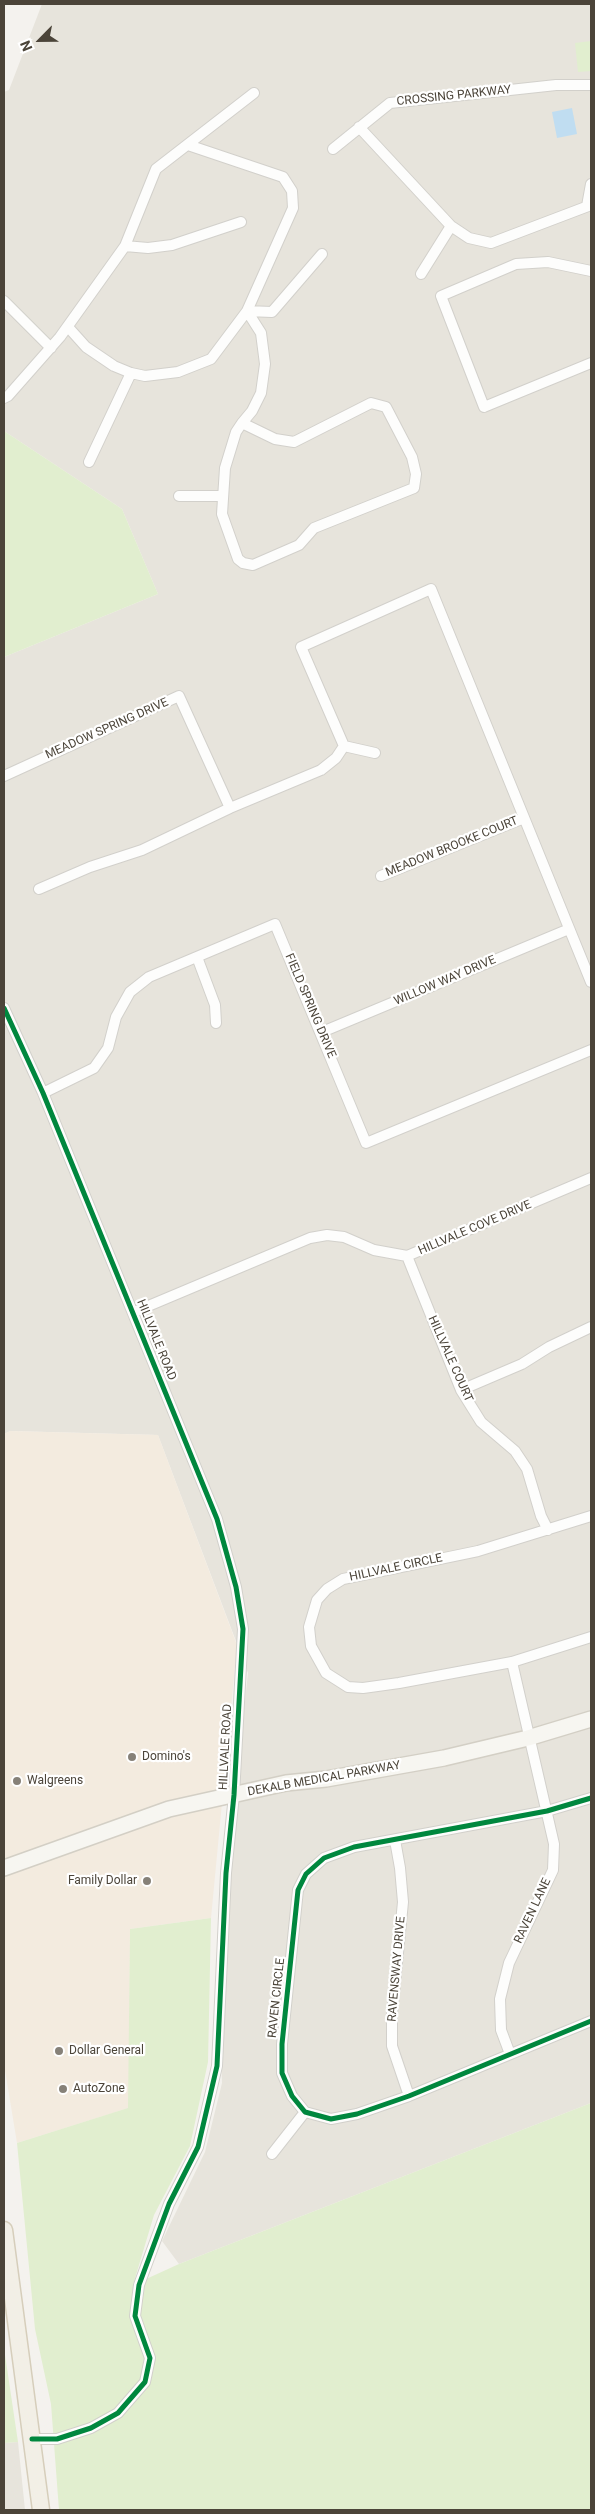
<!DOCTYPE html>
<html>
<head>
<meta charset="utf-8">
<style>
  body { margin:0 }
  #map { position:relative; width:595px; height:2514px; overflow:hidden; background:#f4f2ee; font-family:Roboto,sans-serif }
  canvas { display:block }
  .frame { position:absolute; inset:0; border:5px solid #4b4439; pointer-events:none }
  .north { position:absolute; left:15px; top:15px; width:50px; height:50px; -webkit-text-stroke:4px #fff; paint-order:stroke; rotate:247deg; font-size:14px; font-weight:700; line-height:20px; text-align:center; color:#4b4439 }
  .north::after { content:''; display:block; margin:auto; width:18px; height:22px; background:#4b4439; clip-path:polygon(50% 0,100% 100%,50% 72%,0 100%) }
</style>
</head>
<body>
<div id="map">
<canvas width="595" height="2514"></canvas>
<div class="frame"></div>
<div class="north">N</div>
</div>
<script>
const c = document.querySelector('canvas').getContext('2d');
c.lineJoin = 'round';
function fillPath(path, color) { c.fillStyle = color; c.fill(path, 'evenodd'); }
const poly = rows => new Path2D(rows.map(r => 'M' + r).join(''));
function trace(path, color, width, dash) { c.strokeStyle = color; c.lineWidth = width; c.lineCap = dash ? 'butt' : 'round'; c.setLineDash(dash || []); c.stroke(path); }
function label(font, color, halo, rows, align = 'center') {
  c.font = font + ' Roboto,sans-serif'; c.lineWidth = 4.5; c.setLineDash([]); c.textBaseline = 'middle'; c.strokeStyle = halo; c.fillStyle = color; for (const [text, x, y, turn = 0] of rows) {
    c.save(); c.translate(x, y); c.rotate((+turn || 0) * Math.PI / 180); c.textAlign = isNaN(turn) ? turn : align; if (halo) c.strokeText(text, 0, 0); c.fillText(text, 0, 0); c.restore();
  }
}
const residential = poly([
  [42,4,591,4,591,2103,179,2264,162,2241,205,2152,222,2083,218,1942,248,1673,158,1435,10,1431,4,1434,4,657,158,594,122,509,4,431,4,92,9,90],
  [18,2442,25,2510,4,2510,4,2443]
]);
const commercial = poly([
  [10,1431,158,1435,237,1645,211,1918,130,1929,129,2108,17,2143,4,2064,4,1434]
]);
const green = poly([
  [591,41,591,71,578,72,575,43],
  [4,431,122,509,158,594,4,657],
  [211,1918,208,2062,190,2146,154,2215,133,2285,179,2264,591,2103,591,2510,59,2510,51,2404,35,2329,17,2143,128,2108,130,1929],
  [4,2348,18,2442,4,2443]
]);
const water = poly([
  [572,108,577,134,557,138,552,112]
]);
const street = poly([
  [359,127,451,226,421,274],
  [333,149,390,103,556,85,591,85],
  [587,206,591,184],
  [451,226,469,238,491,243,591,205],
  [125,246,156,169,254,93],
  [591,271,548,262,516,264,441,296,484,407,591,363],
  [4,301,51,348],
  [247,311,272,312,322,254],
  [68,327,86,347,114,366,131,373,145,376,178,372,211,359,247,311,293,208,292,191,283,177,188,145],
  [4,398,8,396,60,337,125,246,148,248,172,245,241,222],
  [242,423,275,439,294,442,371,403,386,407,412,457,416,474,414,488,314,528,299,545,253,565,243,563,238,559,222,514,225,468,236,432,242,423,252,411,261,393,265,364,261,333,247,311],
  [89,462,131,373],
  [179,496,221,496],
  [375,753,344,746,301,647,431,589,591,982],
  [4,776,179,696,230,808],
  [381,876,524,818],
  [39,889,90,867,142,850,230,808,321,770,336,758,344,746],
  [197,957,215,1005,216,1023],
  [4,1008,43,1093,217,1519,236,1587,243,1629,234,1795,226,1873,217,2066,198,2147,169,2204,139,2285,135,2316,150,2358,145,2382,118,2413,91,2428,57,2439,32,2439],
  [322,1032,569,929],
  [43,1093,94,1068,108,1048,116,1017,130,992,149,977,275,924,366,1143,591,1050],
  [407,1256,461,1390,481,1422,515,1451,527,1469,541,1516,548,1530],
  [134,1312,310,1238,327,1235,344,1237,374,1250,407,1256,591,1178],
  [461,1390,522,1364,549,1347,591,1327],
  [591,1516,478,1551,343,1579,327,1589,317,1600,309,1627,311,1646,326,1673,348,1687,363,1688,399,1683,512,1662,591,1637],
  [591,1798,547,1811,354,1847,324,1858,306,1874,298,1890,282,2044,282,2073,292,2096,305,2112,331,2119,357,2114,409,2096,591,2021],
  [395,1840,400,1868,403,1902,392,2014,392,2046,409,2096],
  [510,2054,501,2030,500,1999,509,1963,553,1870,554,1844,512,1662],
  [272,2154,305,2112]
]);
const secondary = poly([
  [4,1868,169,1809,286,1783,326,1779,444,1758,528,1738,591,1719]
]);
const primary = poly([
  [4,2230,41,2510]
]);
const cycleway = poly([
  [4,1008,43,1093,217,1519,236,1587,243,1629,234,1795,226,1873,217,2066,198,2147,169,2204,139,2285,135,2316,150,2358,145,2382,118,2413,91,2428,57,2439,32,2439],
  [591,1798,547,1811,354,1847,324,1858,306,1874,298,1890,282,2044,282,2073,292,2096,305,2112,331,2119,357,2114,409,2096,591,2021]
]);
const markers = [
  [132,1757,5,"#868178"],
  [17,1781,5,"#868178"],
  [147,1881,5,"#868178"],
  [59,2051,5,"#868178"],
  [63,2089,5,"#868178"]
];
const streetNames = [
  ["CROSSING PARKWAY",454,96,-6],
  ["MEADOW SPRING DRIVE",107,729,-24],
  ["MEADOW BROOKE COURT",452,847,-22],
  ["WILLOW WAY DRIVE",445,981,-23],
  ["FIELD SPRING DRIVE",310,1006,67],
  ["HILLVALE COVE DRIVE",475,1228,-23],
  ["HILLVALE ROAD",156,1340,68],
  ["HILLVALE COURT",450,1359,66],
  ["HILLVALE CIRCLE",396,1568,-12],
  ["HILLVALE ROAD",226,1747,-87],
  ["DEKALB MEDICAL PARKWAY",324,1779,-10],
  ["RAVEN LANE",533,1911,-65],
  ["RAVENSWAY DRIVE",397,1969,-85],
  ["RAVEN CIRCLE",277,1998,-84]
];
const poiNames = [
  ["Domino's",142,1757],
  ["Walgreens",27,1781],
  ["Family Dollar",137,1881,"right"],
  ["Dollar General",69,2051],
  ["AutoZone",73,2089]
];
fillPath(residential, '#e7e4dc');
fillPath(commercial, '#f3ebdf');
fillPath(green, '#e1eecf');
fillPath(water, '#c0ddf1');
trace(street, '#d2d0cb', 12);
trace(secondary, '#d3cfc5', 18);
trace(primary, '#d6cebb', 19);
trace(street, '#fdfdfc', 10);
trace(secondary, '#f7f6f1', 15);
trace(primary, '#f2efe6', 16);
trace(cycleway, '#00873e', 5);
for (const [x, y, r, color] of markers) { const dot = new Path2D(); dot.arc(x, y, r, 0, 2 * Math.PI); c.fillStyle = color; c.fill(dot); trace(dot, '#fff', 2); }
label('12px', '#4b4439', '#fff', streetNames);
label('12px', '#4b4439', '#fff', poiNames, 'left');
</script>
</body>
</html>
